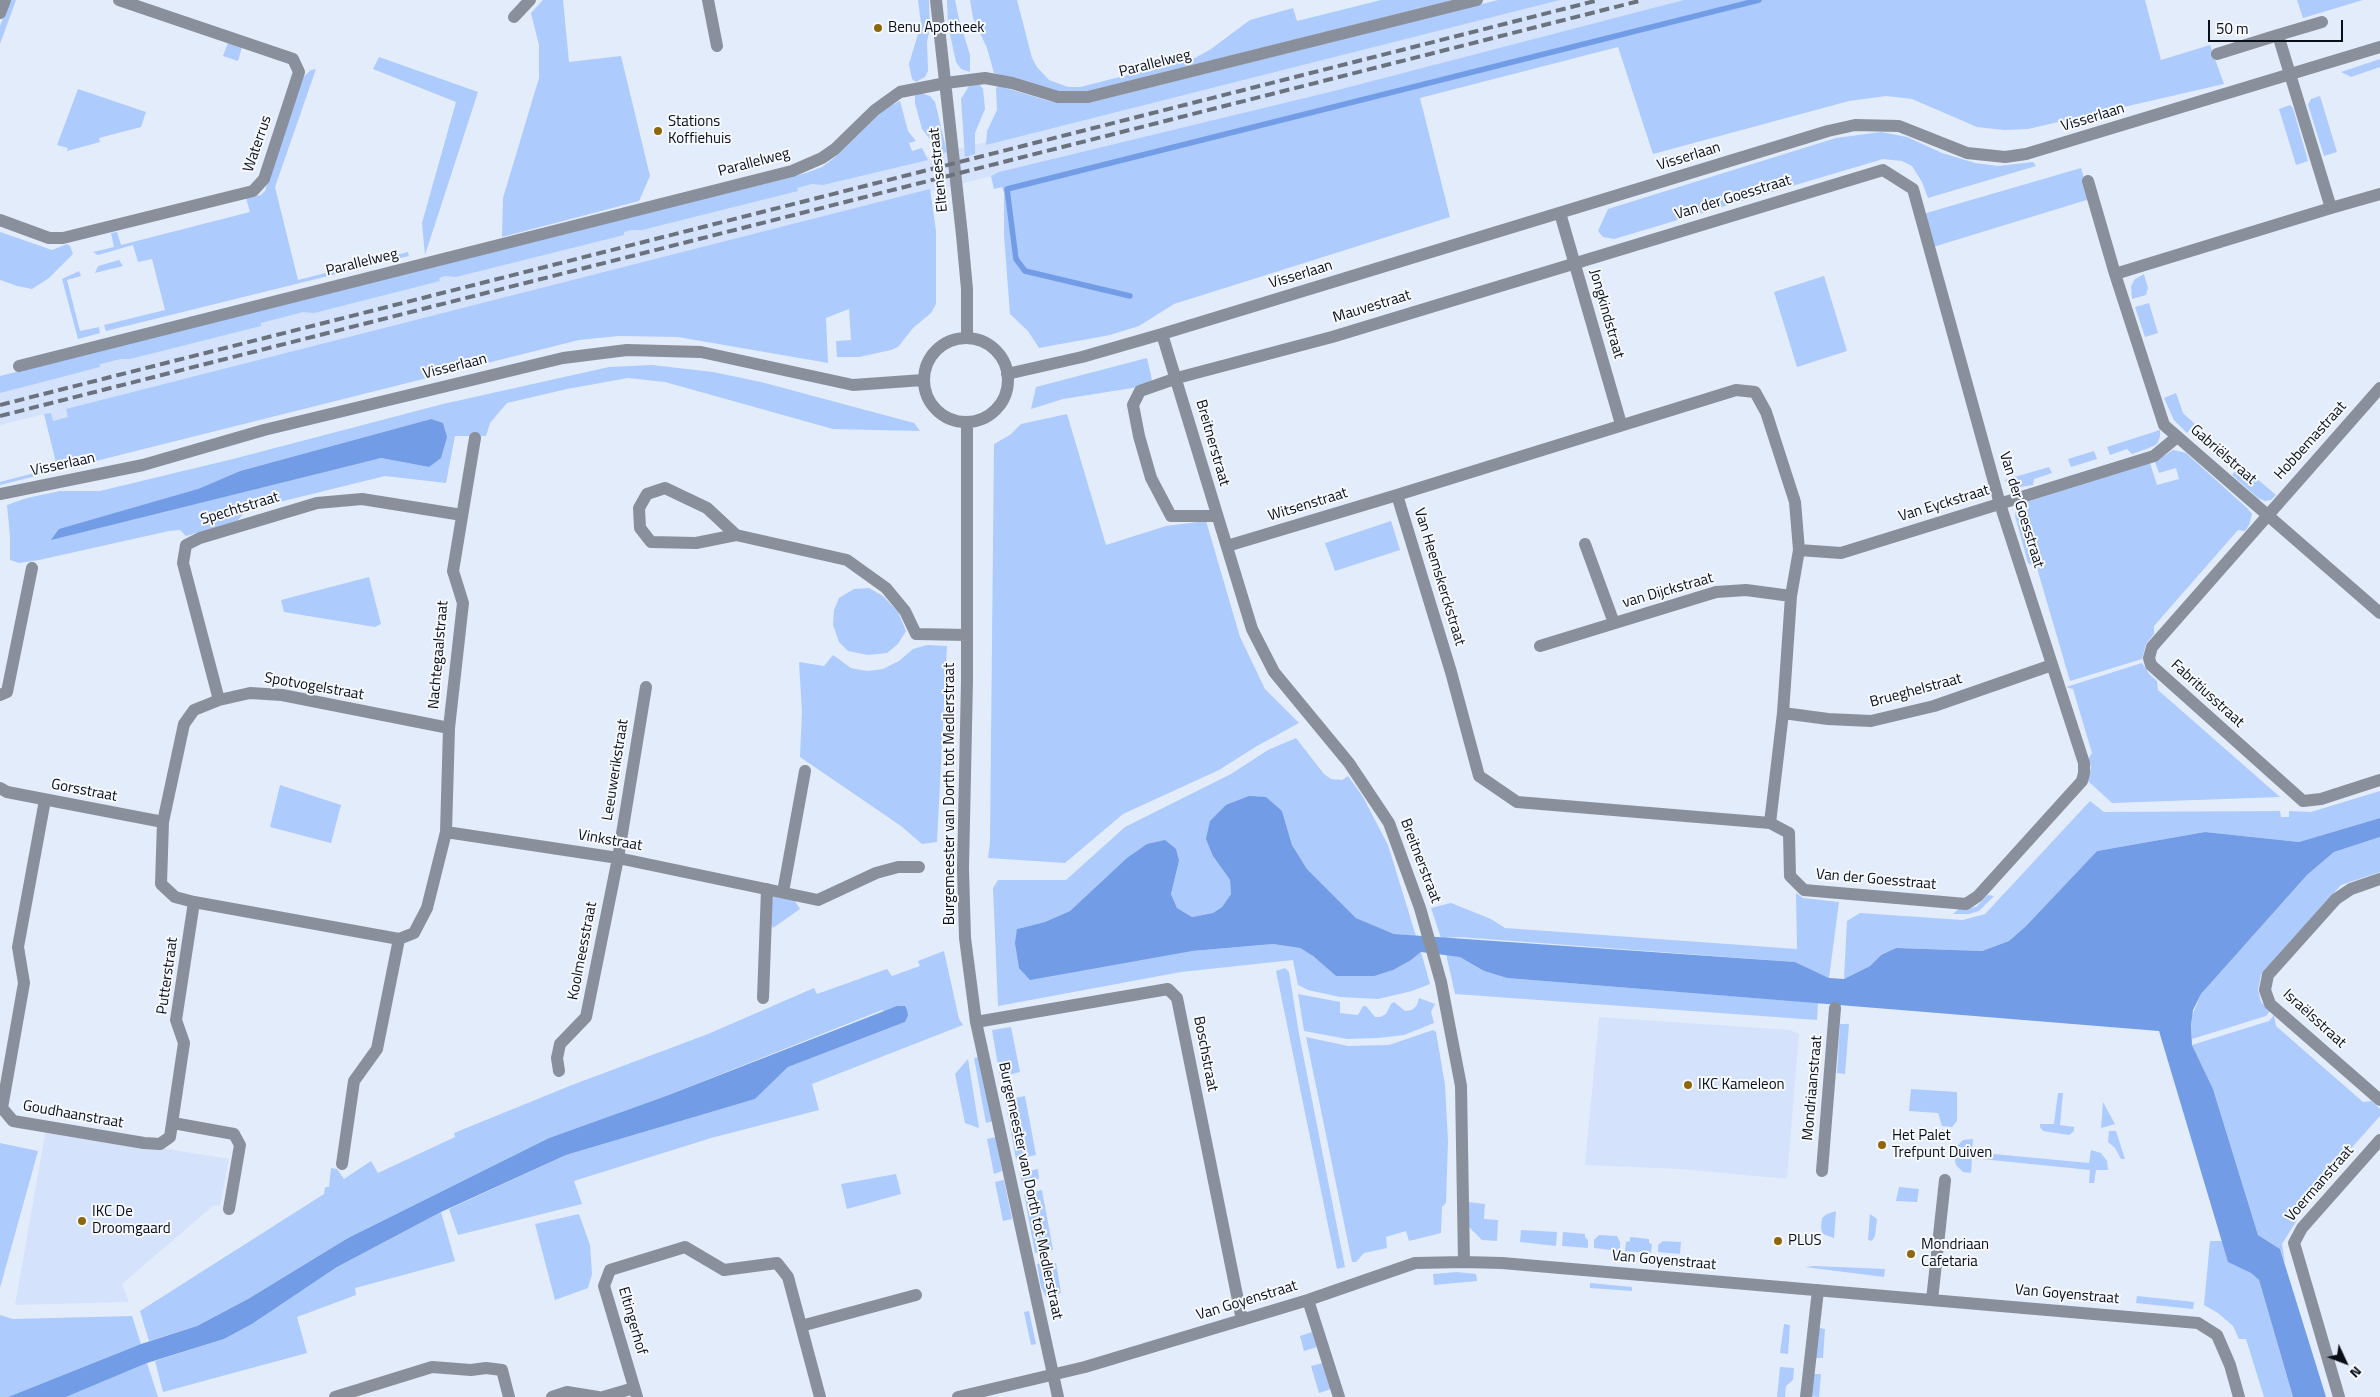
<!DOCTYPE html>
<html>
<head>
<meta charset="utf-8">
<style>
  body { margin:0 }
  #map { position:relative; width:2380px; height:1397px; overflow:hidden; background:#e3ecfb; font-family:"Titillium Web",sans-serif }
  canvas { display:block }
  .north { position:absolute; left:2320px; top:1337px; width:50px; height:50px; -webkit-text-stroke:4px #f6f9fe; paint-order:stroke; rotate:133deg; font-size:14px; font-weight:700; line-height:20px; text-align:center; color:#0a0e16 }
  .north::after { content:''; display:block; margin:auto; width:18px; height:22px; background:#0a0e16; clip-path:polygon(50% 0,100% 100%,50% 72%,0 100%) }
  .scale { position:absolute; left:2208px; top:20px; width:135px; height:22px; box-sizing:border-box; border:2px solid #0a0e16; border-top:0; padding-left:6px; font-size:15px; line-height:18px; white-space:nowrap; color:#0a0e16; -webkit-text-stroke:4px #f6f9fe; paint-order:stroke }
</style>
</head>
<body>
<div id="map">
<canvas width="2380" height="1397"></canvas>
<div class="north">N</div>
<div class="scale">50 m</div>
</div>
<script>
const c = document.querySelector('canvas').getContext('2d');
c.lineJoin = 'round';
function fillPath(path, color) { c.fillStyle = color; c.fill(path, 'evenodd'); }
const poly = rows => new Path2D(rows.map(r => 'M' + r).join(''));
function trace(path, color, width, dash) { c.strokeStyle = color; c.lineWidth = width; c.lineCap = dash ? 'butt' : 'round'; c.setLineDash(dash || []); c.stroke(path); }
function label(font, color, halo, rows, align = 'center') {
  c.font = font + ' "Titillium Web",sans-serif'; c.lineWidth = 4; c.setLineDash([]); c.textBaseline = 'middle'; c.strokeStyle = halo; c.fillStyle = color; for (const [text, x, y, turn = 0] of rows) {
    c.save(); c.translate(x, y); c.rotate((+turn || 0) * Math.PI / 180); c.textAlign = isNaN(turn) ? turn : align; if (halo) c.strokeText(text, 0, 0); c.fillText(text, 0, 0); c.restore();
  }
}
const built = poly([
  [1522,0,1737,0,994,189,991,176,929,192,282,363,47,423,44,414,0,425,0,383,428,274,986,142],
  [1599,1017,1790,1030,1799,1034,1787,1179,1680,1169,1585,1165],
  [46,1129,229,1159,220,1206,214,1205,122,1284,129,1302,15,1305]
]);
const green = poly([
  [10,0,16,0,0,44,0,26],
  [543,0,563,0,569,62,621,56,650,176,639,201,502,237,503,198,539,78,539,45,531,13],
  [918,0,929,0,930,28,927,42,928,71,925,77,916,82,912,79,909,64,921,24],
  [947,0,955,0,959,19,970,55,970,72,961,69,956,62,948,25],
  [970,0,1017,0,1032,58,1037,67,1049,80,1068,87,1080,87,1195,58,1211,49,1250,20,1293,8,1297,21,1381,0,1452,0,1083,93,1059,92,994,73,987,48,973,18],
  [1498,0,1560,0,986,145,987,131,997,110,996,88,999,86,1049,101,1068,103,1091,102],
  [1684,0,2145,0,2161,60,2210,45,2224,84,2028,129,2004,130,1977,127,1912,99,1886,96,1849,101,1653,154,1618,47,1420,98,1450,217,1174,304,1139,326,1110,335,1039,348,1028,331,1010,314,1004,235,1004,193,1002,187,994,189,991,176,999,172,1334,91],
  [2297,0,2363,0,2303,18],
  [228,43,242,47,238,61,223,56],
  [379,57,478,92,425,255,422,223,456,102,373,69],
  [2380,59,2380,67,2351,77,2341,72],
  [316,69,275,187,298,280,408,252,409,256,106,331,104,325,165,310,152,259,138,262,133,245,98,255,93,252,114,247,111,233,117,232,121,245,250,212,246,198,261,195,265,191,303,77,311,70],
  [979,84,983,89,985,109,975,133,975,154,965,157,961,99,969,86],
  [78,89,146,112,141,127,99,138,100,142,67,151,68,148,57,145],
  [921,93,930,96,935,102,947,152,941,154,922,129,915,103,915,95],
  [2320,96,2337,152,2324,156,2308,105,2311,99],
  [900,101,908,131,916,141,909,143,912,151,922,148,928,160,823,185,812,184,797,188,798,191,642,230,631,230,624,232,624,235,456,277,445,276,439,278,440,281,314,313,303,312,261,323,261,326,130,359,121,359,100,364,100,367,0,393,0,376,806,173,822,167,834,158,885,109],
  [2290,105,2293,108,2308,161,2296,165,2279,109],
  [1881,132,1907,137,1942,153,1975,163,1998,166,2033,162,2036,166,1928,198,1922,182,1912,166,1902,161,1883,159,1614,239,1603,237,1598,231,1608,209,1836,138],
  [2081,168,2090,199,1933,247,1923,214],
  [930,189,936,231,936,304,931,313,913,328,898,347,891,350,859,357,837,357,836,341,851,340,849,309,826,318,828,363,678,337,619,336,579,340,0,485,0,482,57,467,44,414,51,413,53,421,68,417,66,409],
  [0,232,52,250,67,244,70,246,73,254,49,278,32,289,17,286,0,280],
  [119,260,123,266,95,273,98,266],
  [79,271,81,276,67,280,80,331,99,327,100,333,78,339,62,279],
  [2144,274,2148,288,2146,295,2132,299,2131,286,2135,279],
  [1824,276,1847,351,1797,367,1774,292],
  [2149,303,2158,333,2145,337,2135,307],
  [1147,358,1152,380,1145,386,1063,399,1031,409,1036,387],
  [652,365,713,372,761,382,914,423,920,431,833,429,665,382,628,378,567,389,507,403,490,423,486,436,455,436,446,483,385,476,247,510,237,521,186,536,180,530,169,531,39,560,19,563,10,560,10,536,7,505,27,498,60,491,100,491,233,459,443,404,609,367],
  [431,419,429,467,381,458,198,489,240,471],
  [2176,393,2183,413,2195,424,2187,433,2174,420,2164,398],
  [1067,414,1106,545,1166,526,1206,521,1240,637,1265,689,1299,723,1257,746,1219,770,1123,814,1065,863,988,858,990,842,994,444,1010,435,1021,424],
  [2160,430,2160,437,2157,444,2149,448,2132,454,2127,449,2110,455,2107,447],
  [2173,450,2186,453,2248,509,2252,514,2249,525,2245,531,2238,530,2154,626,2154,634,2146,644,2142,659,2070,681,2037,568,2028,563,2015,516,2016,509,2020,504,2150,463,2157,485,2179,479,2176,468,2159,473,2155,462],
  [2094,451,2097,459,2071,467,2068,459],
  [2241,465,2276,495,2271,500,2265,501,2258,498,2232,475],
  [2049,467,2052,473,2034,479,2033,485,2014,488,2004,480],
  [1391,521,1400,550,1335,571,1325,543],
  [369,577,381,624,375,627,284,612,281,600],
  [869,588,883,596,898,612,906,631,898,644,887,653,868,655,848,651,839,642,833,625,834,610,839,598,854,589],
  [927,645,947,646,937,842,922,844,901,826,800,757,802,712,799,662,824,666,833,655,851,668,867,671,883,669,899,661,913,649],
  [2142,663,2150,675,2157,681,2158,690,2280,797,2112,803,2088,781,2091,767,2088,759,2092,753,2073,689,2066,687],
  [1296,738,1324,774,1331,779,1342,780,1348,776,1363,797,1388,845,1416,936,1394,934,1356,918,1307,869,1292,845,1282,811,1213,856,1230,880,1231,894,1222,907,1213,913,1192,917,1177,908,1171,894,1179,861,1147,844,1127,859,1070,911,1045,922,1017,929,1192,951,1273,944,1300,948,1313,956,1336,976,1411,960,1421,952,1430,984,1412,991,1378,999,1340,997,1308,990,1298,985,1293,960,1181,972,998,1006,993,888,998,880,1066,880,1125,827,1231,774,1268,750],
  [280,785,341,805,331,843,270,827],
  [2380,791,2380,818,2299,842,2205,832,2097,851,2026,926,2009,941,1982,951,1896,948,1881,955,1870,966,1844,979,1847,921,1860,913,1963,920,1985,914,2090,801,2104,812,2280,811,2281,817,2289,817,2289,811,2311,812],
  [2380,837,2380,872,2341,885,2261,975,2258,990,2261,1002,2270,1011,2266,1016,2192,1039,2191,1018,2201,994,2307,875,2334,852],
  [1796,893,1803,898,1839,902,1829,978,1795,962,1459,937,1441,938,1431,908,1451,903,1491,919,1505,928,1797,949],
  [773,895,793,898,800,909,773,928,769,920],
  [1988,895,1994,896,1979,911,1969,914,1953,914,1959,909,1976,907],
  [944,951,959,1019,963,1025,812,1084,819,1110,711,1138,574,1181,582,1204,458,1235,449,1209,566,1155,755,1099,788,1067,905,1022,882,1010,666,1096,549,1138,348,1238,248,1299,197,1326,149,1341,140,1311,324,1194,325,1187,329,1187,331,1168,337,1169,344,1179,371,1161,378,1173,455,1137,454,1133,572,1085,708,1034,814,988,817,994,887,969,892,976,920,966,918,961],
  [1446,954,1461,957,1484,971,1507,978,1818,1003,1817,1020,1455,994],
  [1285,968,1289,972,1299,1034,1345,1267,1337,1269,1276,971],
  [1298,994,1340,1002,1340,1013,1358,1015,1363,1006,1366,1006,1375,1017,1380,1017,1386,1014,1391,1004,1394,1002,1405,1011,1412,1010,1417,1005,1419,998,1435,1004,1431,1012,1434,1023,1404,1035,1378,1038,1347,1039,1304,1031],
  [2274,1015,2276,1026,2363,1102,2372,1101,2380,1109,2380,1116,2296,1210,2297,1220,2282,1244,2285,1263,2280,1249,2258,1235,2213,1089,2192,1045,2269,1021],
  [1840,1024,1849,1024,1845,1074,1837,1073],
  [1011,1027,1020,1072,1000,1077,992,1030],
  [1433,1030,1436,1032,1445,1085,1448,1141,1446,1203,1442,1207,1441,1233,1409,1241,1406,1231,1386,1237,1387,1248,1364,1253,1356,1262,1352,1262,1306,1037,1348,1046,1389,1045],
  [979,1057,993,1121,986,1123,974,1058],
  [968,1059,979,1128,965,1123,955,1074],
  [1911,1089,1957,1092,1957,1121,1952,1127,1942,1126,1938,1113,1909,1111],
  [2058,1093,2063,1093,2060,1125,2074,1127,2074,1131,2069,1135,2043,1131,2040,1127,2040,1124,2054,1124],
  [1025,1096,1036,1155,1016,1159,1005,1100],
  [2103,1102,2115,1124,2101,1128],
  [2109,1131,2116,1131,2125,1159,2121,1159,2115,1148,2108,1142],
  [996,1137,1002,1171,994,1174,987,1139],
  [1973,1139,1972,1152,2089,1163,2091,1150,2101,1153,2107,1161,2108,1170,2096,1170,2094,1183,2089,1183,2090,1170,1972,1158,1971,1173,1963,1172,1956,1165,1954,1156,1956,1147,1963,1140],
  [0,1143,38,1151,0,1288],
  [1038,1169,1039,1179,1022,1183,1020,1173],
  [896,1174,901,1194,847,1209,841,1184],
  [1004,1180,1012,1219,1003,1221,995,1182],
  [1899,1187,1919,1189,1917,1202,1896,1201],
  [1042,1190,1053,1250,1035,1253,1024,1194],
  [1468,1202,1485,1204,1484,1219,1498,1220,1497,1241,1482,1240,1469,1227],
  [1836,1211,1834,1238,1823,1234,1821,1228,1822,1218,1827,1214],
  [441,1212,455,1261,355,1288,356,1295,297,1317,307,1353,163,1392,155,1361,224,1339,252,1324,337,1267],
  [579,1214,590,1245,592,1274,588,1288,555,1300,535,1224],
  [1870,1214,1877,1219,1875,1236,1872,1241,1868,1240],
  [1521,1230,1557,1232,1556,1246,1520,1242],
  [1563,1232,1585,1234,1585,1237,1588,1240,1588,1248,1562,1246],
  [1599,1235,1617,1236,1620,1242,1620,1251,1594,1248,1594,1240],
  [1630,1237,1649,1239,1649,1243,1652,1244,1651,1253,1625,1251,1626,1242,1630,1241],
  [1663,1241,1681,1242,1680,1254,1658,1252,1658,1245],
  [2210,1241,2222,1241,2229,1262,2251,1273,2259,1280,2293,1397,2264,1397,2246,1339,2239,1339,2233,1326,2218,1313,2204,1305],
  [1042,1263,1043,1265,1056,1263,1061,1293,1046,1297,1041,1287,1037,1264],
  [1814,1266,1885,1269,1884,1277,1805,1267],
  [1457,1272,1476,1274,1477,1281,1434,1285,1433,1274],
  [1590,1283,1632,1287,1632,1291,1590,1288],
  [2137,1296,2194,1302,2193,1309,2136,1303],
  [1029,1311,1036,1344,1031,1345,1024,1312],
  [0,1315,13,1319,132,1316,141,1344,8,1397,0,1397],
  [1784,1324,1790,1325,1788,1354,1780,1353],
  [1819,1328,1825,1329,1823,1358,1814,1358],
  [1312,1332,1317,1347,1304,1351,1300,1336],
  [147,1363,158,1397,66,1397],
  [1323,1363,1331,1389,1319,1393,1311,1366],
  [1780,1367,1794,1368,1793,1380,1786,1386,1785,1397,1777,1397],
  [1814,1374,1821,1374,1819,1397,1806,1396]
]);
const water = poly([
  [431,419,443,423,447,437,441,458,429,467,381,458,51,540,59,529,198,489,240,471],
  [1249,796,1266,797,1282,811,1292,845,1307,869,1356,918,1394,934,1795,962,1829,978,1844,979,1870,966,1881,955,1896,948,1982,951,2009,941,2026,926,2097,851,2205,832,2299,842,2380,818,2380,837,2334,852,2307,875,2201,994,2193,1010,2191,1024,2192,1045,2213,1089,2258,1235,2280,1249,2326,1397,2293,1397,2259,1280,2251,1273,2228,1262,2159,1031,1507,978,1484,971,1460,957,1421,952,1411,960,1393,970,1374,976,1336,976,1313,956,1300,948,1273,944,1192,951,1030,980,1019,968,1015,943,1017,929,1045,922,1070,911,1127,858,1147,844,1165,840,1176,849,1179,861,1171,894,1177,908,1192,917,1213,913,1222,907,1231,894,1230,880,1213,856,1206,839,1210,821,1226,805],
  [897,1006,905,1006,907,1010,908,1015,905,1022,788,1067,755,1099,566,1155,441,1212,337,1267,252,1324,224,1339,147,1363,66,1397,8,1397,141,1344,197,1326,248,1299,348,1238,549,1138,666,1096]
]);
const stream = poly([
  [1130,296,1025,271,1016,259,1007,189,1759,0]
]);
const minor = poly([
  [708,0,717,46],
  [936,0,962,235,967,289,967,337],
  [0,13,5,0],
  [514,17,530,0],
  [2322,22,2278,35,2331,208,2115,274,2164,425,2380,613],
  [2217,54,2278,35],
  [2088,181,2115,274],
  [2331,208,2380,194],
  [1560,213,1621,424],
  [0,220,49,238,63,238,253,191,264,179,299,72,293,59,119,0],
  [1162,334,1252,629,1274,672,1349,763,1389,823,1420,908,1441,982,1461,1086,1464,1262],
  '924 380a42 42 0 1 1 84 0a42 42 0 1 1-84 0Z',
  [19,366,792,171,822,158,835,149,875,110,900,92,946,83,985,78,1012,83,1058,97,1088,97,1477,0],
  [1007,374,1082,357,1162,334,1828,131,1855,125,1899,126,1967,153,2005,157,2026,154,2380,47],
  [2380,388,2152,647,2149,658,2151,665,2303,801,2321,799,2380,780],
  [1736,390,1755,392,1766,412,1795,502,1799,550,1791,596,1783,713,1770,823,1517,802,1479,776,1451,672,1397,495,1736,390],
  [967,422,967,680,963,869,965,938,976,1022,1058,1397],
  [0,494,143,465,264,430,563,358,627,350,701,352,853,385,923,380],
  [1216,516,1171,516,1151,478,1139,436,1133,405,1140,391,1177,378,1332,337,1883,170,1913,189,2000,504,2084,763,2084,773,2082,781,1978,896,1966,904,1804,890,1790,876,1789,833,1770,823],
  [736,535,696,543,651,542,640,528,639,508,647,494,665,488,707,508,736,535,847,560,886,588,905,611,916,634,967,635],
  [1585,544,1614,623],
  [1227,546,1397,495],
  [1799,550,1841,553,2154,456,2177,437],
  [1540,646,1716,592,1746,590,1791,596],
  [250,693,282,695,449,728,446,832,427,908,414,933,399,939,194,902,175,897,161,884,163,822,184,724,194,710,219,700,250,693],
  [0,695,7,692,32,568],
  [219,700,183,563,186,545,200,538,317,503,362,499,462,515],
  [1783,713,1828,719,1871,721,1934,706,2052,665],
  [449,728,463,603,453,571,475,438],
  [0,788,7,792,163,822],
  [45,800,18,947,24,983,2,1108,13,1121,144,1143,160,1144,170,1137,184,1043,176,1020,194,902],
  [446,832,618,858,818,900,876,873,898,867,919,867],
  [2380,879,2351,889,2336,899,2268,975,2265,990,2270,1004,2380,1100],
  [783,892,805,771],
  [763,998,767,889],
  [976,1022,1168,989,1177,998,1242,1320],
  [559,1071,557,1058,560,1044,586,1017,618,858,646,687],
  [173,1123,234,1134,240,1145,229,1209],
  [342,1164,354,1081,377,1049,399,939],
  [1822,1171,1835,1008],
  [1308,1300,1339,1397],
  [1932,1300,1945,1180],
  [801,1326,916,1295],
  [335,1397,432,1367,471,1370,486,1368,502,1370,509,1397],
  [552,1397,567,1392,598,1397],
  [603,1397,634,1388],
  [637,1397,604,1286,610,1270,685,1247,724,1270,777,1263,788,1277,820,1397],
  [958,1397,1085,1367,1308,1300,1415,1263,1464,1262,1502,1263,2198,1323,2217,1335,2230,1365,2239,1397],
  [1806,1397,1818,1290],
  [2339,1397,2294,1243,2302,1228,2380,1140]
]);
const rail = poly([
  [0,405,1599,0],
  [0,416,1643,0]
]);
const markers = [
  [878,28,5,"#8e660b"],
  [658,131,5,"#8e660b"],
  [1688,1085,5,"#8e660b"],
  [1882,1145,5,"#8e660b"],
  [82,1221,5,"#8e660b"],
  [1778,1241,5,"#8e660b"],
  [1911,1254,5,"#8e660b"]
];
const poiNames = [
  ["Benu Apotheek",888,28],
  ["Stations",668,122],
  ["Koffiehuis",668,139],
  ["IKC Kameleon",1698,1085],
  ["Het Palet",1892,1136],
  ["Trefpunt Duiven",1892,1153],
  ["IKC De",92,1212],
  ["Droomgaard",92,1229],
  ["PLUS",1788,1241],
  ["Mondriaan",1921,1245],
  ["Cafetaria",1921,1262]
];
const streetNames = [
  ["Parallelweg",1155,64,-14],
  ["Visserlaan",2093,118,-17],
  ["Waterrus",258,144,-71],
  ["Visserlaan",1689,157,-17],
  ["Parallelweg",754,163,-15],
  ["Eltensestraat",939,170,-96],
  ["Van der Goesstraat",1733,198,-17],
  ["Parallelweg",362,263,-14],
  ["Visserlaan",1301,275,-17],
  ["Mauvestraat",1372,307,-17],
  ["Jongkindstraat",1606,314,74],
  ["Visserlaan",455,367,-14],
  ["Hobbemastraat",2311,441,-48],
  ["Breitnerstraat",1212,443,74],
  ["Gabriëlstraat",2223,455,41],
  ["Visserlaan",63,465,-12],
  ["Van Eyckstraat",1944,504,-17],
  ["Witsenstraat",1308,505,-17],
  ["Spechtstraat",240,509,-17],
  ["Van der Goesstraat",2021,510,73],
  ["Van Heemskerckstraat",1439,577,73],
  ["van Dijckstraat",1668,591,-16],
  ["Nachtegaalstraat",439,655,-85],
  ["Spotvogelstraat",314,687,10],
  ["Brueghelstraat",1916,691,-15],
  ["Fabritiusstraat",2207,694,42],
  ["Leeuwerikstraat",616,770,-81],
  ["Gorsstraat",84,791,11],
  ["Burgemeester van Dorth tot Medlerstraat",950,794,-90],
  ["Vinkstraat",610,841,10],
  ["Breitnerstraat",1420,861,69],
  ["Van der Goesstraat",1876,880,5],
  ["Koolmeesstraat",583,951,-79],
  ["Putterstraat",168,976,-82],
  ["Israëlsstraat",2314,1019,42],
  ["Boschstraat",1205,1054,79],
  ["Mondriaanstraat",1813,1088,-85],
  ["Goudhaanstraat",73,1115,10],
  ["Voermanstraat",2320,1184,-49],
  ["Burgemeester van Dorth tot Medlerstraat",1030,1191,78],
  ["Van Goyenstraat",1664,1261,5],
  ["Van Goyenstraat",2067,1295,5],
  ["Van Goyenstraat",1247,1301,-17],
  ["Eltingerhof",632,1321,74]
];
fillPath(built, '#d4e3fb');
fillPath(green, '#aecbfd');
fillPath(water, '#729ce5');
trace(stream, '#729ce5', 5.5);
trace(minor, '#8a909b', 12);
trace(rail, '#6b727d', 4, [10, 5]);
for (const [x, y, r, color] of markers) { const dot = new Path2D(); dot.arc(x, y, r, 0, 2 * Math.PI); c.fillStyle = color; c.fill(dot); trace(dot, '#f6f9fe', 2); }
label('15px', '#0a0e16', '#f6f9fe', poiNames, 'left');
label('15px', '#0a0e16', '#f6f9fe', streetNames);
</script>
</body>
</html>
